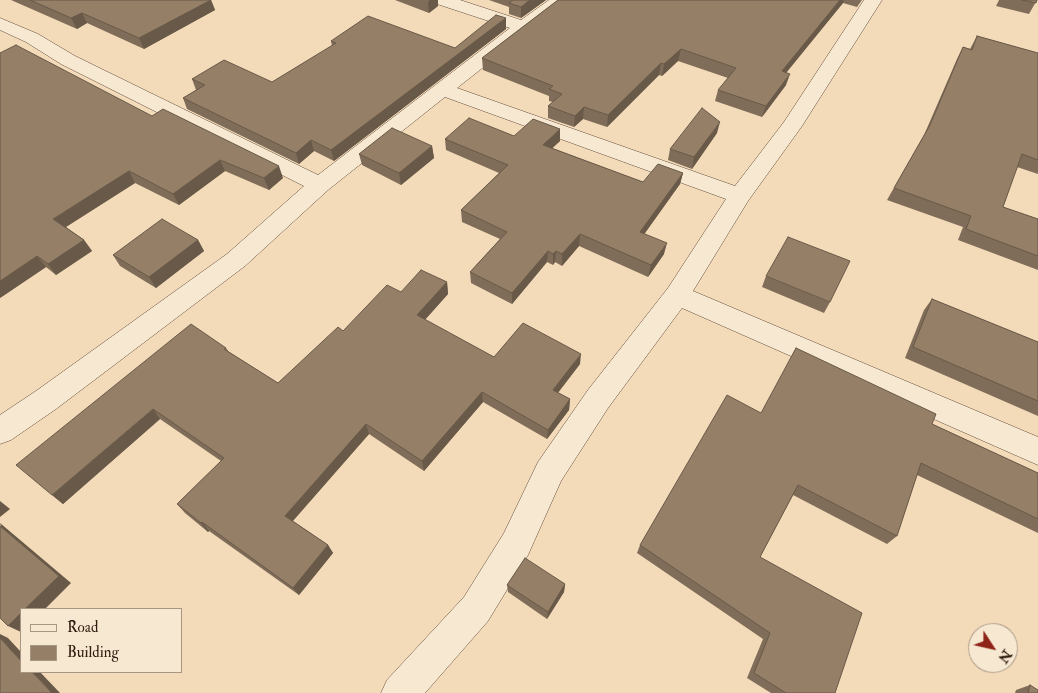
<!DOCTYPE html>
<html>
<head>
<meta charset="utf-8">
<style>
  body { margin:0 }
  #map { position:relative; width:1038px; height:693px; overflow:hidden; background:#f3dbb9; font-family:"IM FELL Double Pica",serif }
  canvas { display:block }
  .legend { position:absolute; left:20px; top:608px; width:162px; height:65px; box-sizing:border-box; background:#f7e8d2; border:1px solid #a79684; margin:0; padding:6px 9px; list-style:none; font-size:15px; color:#301b0f }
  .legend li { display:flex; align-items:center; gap:10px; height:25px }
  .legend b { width:25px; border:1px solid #a79684 }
  .north { position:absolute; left:968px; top:623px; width:50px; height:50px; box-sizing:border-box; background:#f7e8d2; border:1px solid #a79684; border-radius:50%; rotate:125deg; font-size:14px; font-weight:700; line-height:20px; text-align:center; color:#301b0f }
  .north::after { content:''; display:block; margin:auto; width:18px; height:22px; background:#8f2418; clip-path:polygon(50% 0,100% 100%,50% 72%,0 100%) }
</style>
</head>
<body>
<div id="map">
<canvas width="1038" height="693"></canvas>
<ul class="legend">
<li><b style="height:6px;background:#f7e8d2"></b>Road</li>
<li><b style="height:14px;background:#957f67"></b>Building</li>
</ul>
<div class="north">N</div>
</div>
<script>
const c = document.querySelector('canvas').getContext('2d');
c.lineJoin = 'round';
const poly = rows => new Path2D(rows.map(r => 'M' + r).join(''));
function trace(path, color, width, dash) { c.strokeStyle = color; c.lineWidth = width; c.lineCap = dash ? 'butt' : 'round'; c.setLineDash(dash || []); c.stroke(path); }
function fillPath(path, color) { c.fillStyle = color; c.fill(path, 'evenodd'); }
const street = poly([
  [434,0,460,0,521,20,549,0,569,0,457,88,735,186,784,122,864,0,882,0,802,126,748,201,693,291,1038,437,1038,465,682,308,608,408,561,481,528,555,488,621,425,693,381,693,387,680,464,597,504,533,538,462,588,390,668,288,726,199,445,97,328,190,245,266,56,409,11,440,0,444,0,415,36,391,227,254,304,186,61,64,26,42,0,30,0,18,38,34,75,56,318,175,510,28,437,4,434,0]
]);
const wall = poly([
  [11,0,211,0,215,10,144,49,87,23,77,29],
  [395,0,438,0,438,6,429,13],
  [489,0,546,0,521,18,509,14,509,7],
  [558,0,862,0,857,7,843,3,786,72,786,85,762,117,715,101,718,90,728,78,678,61,662,76,659,75,607,127,583,119,574,127,548,118,548,106,553,102,549,101,549,96,483,70,482,58],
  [999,0,1037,0,1029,14,996,6],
  [506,18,506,29,334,161,314,151,299,164,187,109,183,98,196,90,192,79,272,82,332,46,331,41,455,48],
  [977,36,1038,53,1038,174,1017,167,1003,207,1038,219,1038,270,958,240,963,227,887,200,924,135,957,59,963,47,970,49],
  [152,116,283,178,269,190,225,171,179,205,135,183,66,227,84,240,92,251,56,275,46,267,0,298],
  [717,133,692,169,668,160,670,149],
  [514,136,560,141,552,148,643,182,683,173,680,184,644,234,664,254,648,277,579,246,562,266,555,262,553,265,547,262,512,304,471,283,470,272,500,239,462,222,461,210,499,173,446,150,445,139],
  [432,146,434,158,401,185,362,165,359,154],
  [198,240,204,251,156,288,120,266,113,255],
  [766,276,830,302,824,313,762,287],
  [447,282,448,294,425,320,494,357,580,364,558,393,570,399,569,410,547,439,483,402,424,471,369,434,293,521,328,545,333,553,299,595,209,531,208,532,185,513,177,504,221,461,160,419,63,504,52,495,226,348,229,352,278,383,343,331,401,292],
  [932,299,1038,342,1038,416,905,358,924,310],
  [761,413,932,424,1038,473,1038,533,917,475,897,536,887,544,793,495,760,557,835,693,771,693,747,678,763,639,637,553,640,545],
  [565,584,564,592,547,619,508,592,507,585],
  [1030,685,1038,693,1015,693,1016,690]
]);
const shadedWall = poly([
  [211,0,215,10,144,49,139,38],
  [430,0,438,0,438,6,429,13,428,2],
  [530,0,546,0,521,18,521,7],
  [840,0,844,0,843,3,778,83,782,71],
  [82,13,87,23,77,29,71,18],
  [506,18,506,29,334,161,331,150],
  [681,49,678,61,662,76,664,64],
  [661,63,659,75,607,127,608,115],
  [790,74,786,85,762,117,766,106],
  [584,107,583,119,574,127,575,116],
  [720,122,717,133,692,169,694,157],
  [560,129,560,141,543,157,543,145],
  [311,140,314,151,299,164,296,153],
  [432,146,434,158,401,185,399,173],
  [220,160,225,171,179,205,173,194],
  [279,166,283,178,269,190,264,178],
  [129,171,135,183,61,230,53,219],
  [683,173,680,184,638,243,640,232],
  [580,234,579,246,562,266,562,254],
  [84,240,92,251,56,275,48,264],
  [198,240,204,251,156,288,149,277],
  [667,243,664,254,648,277,651,265],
  [548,251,547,262,512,304,512,293],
  [556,251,555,262,553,265,553,254],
  [37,256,46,267,0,298,0,281],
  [447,282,448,294,419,326,417,315],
  [581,354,580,364,552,400,553,390],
  [482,392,483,402,424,471,422,461],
  [570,399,569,410,547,439,548,430],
  [153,409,160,419,63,504,52,495],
  [366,424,369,434,290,524,285,516],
  [0,501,10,509,0,517],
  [202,522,209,531,208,532,201,523],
  [0,523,71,583,45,609,25,609],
  [328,545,333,553,299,595,293,588],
  [565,584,564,592,547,619,548,612],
  [21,613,21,632,8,626],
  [0,634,8,638,21,652,21,661,0,638],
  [32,672,40,672,60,693,52,693]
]);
const building = poly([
  [30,0,211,0,139,38,82,13,71,18,30,0],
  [513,0,530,0,521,7,509,3,513,0],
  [558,0,840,0,782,71,790,74,766,106,718,90,736,68,681,49,664,64,661,63,608,115,584,107,575,116,548,106,562,94,549,89,553,86,482,58,558,0],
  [1022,0,1037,0,1036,3,1022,0],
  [496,15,506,18,331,150,311,140,296,153,183,98,205,85,192,79,224,60,272,82,336,43,331,41,368,16,455,48,496,15],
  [977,36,1038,53,1038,160,1022,154,1003,207,1038,219,1038,256,966,229,971,216,894,188,930,125,963,47,972,50,977,36],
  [16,45,152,116,163,109,279,166,264,178,220,160,173,194,129,171,53,219,84,240,48,264,37,256,0,281,0,53,16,45],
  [702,108,720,122,694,157,670,149,702,108],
  [469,118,514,136,533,119,560,129,543,145,643,182,658,164,683,173,640,232,667,243,651,265,580,234,562,254,556,251,553,254,548,251,512,293,470,272,507,232,461,210,508,165,445,139,469,118],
  [392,128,432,146,399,173,359,154,392,128],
  [162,219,198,240,149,277,113,255,162,219],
  [788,237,850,261,830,302,766,276,788,237],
  [421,270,447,282,417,315,494,357,523,323,581,354,553,390,570,399,548,430,482,392,422,461,366,424,285,516,328,545,293,588,202,522,201,523,177,504,224,458,153,409,52,495,16,465,191,324,226,348,224,349,278,383,338,327,343,331,387,285,401,292,421,270],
  [932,299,1038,342,1038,401,913,347,932,299],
  [796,348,936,414,932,424,1038,473,1038,519,921,463,897,536,798,485,760,557,862,613,835,693,786,693,754,673,770,633,640,545,727,395,761,413,796,348],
  [0,526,59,576,25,609,21,609,21,613,8,626,0,618,0,526],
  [525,558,565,584,548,612,507,585,525,558],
  [0,638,21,661,21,672,32,672,52,693,0,693,0,638],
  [1030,685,1038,690,1038,693,1028,693,1030,685]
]);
trace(street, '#614b3a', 1);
fillPath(street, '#f7e8d2');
fillPath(wall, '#806d59');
fillPath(shadedWall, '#685948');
fillPath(building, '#957f67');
trace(building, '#685948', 1);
</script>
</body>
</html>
